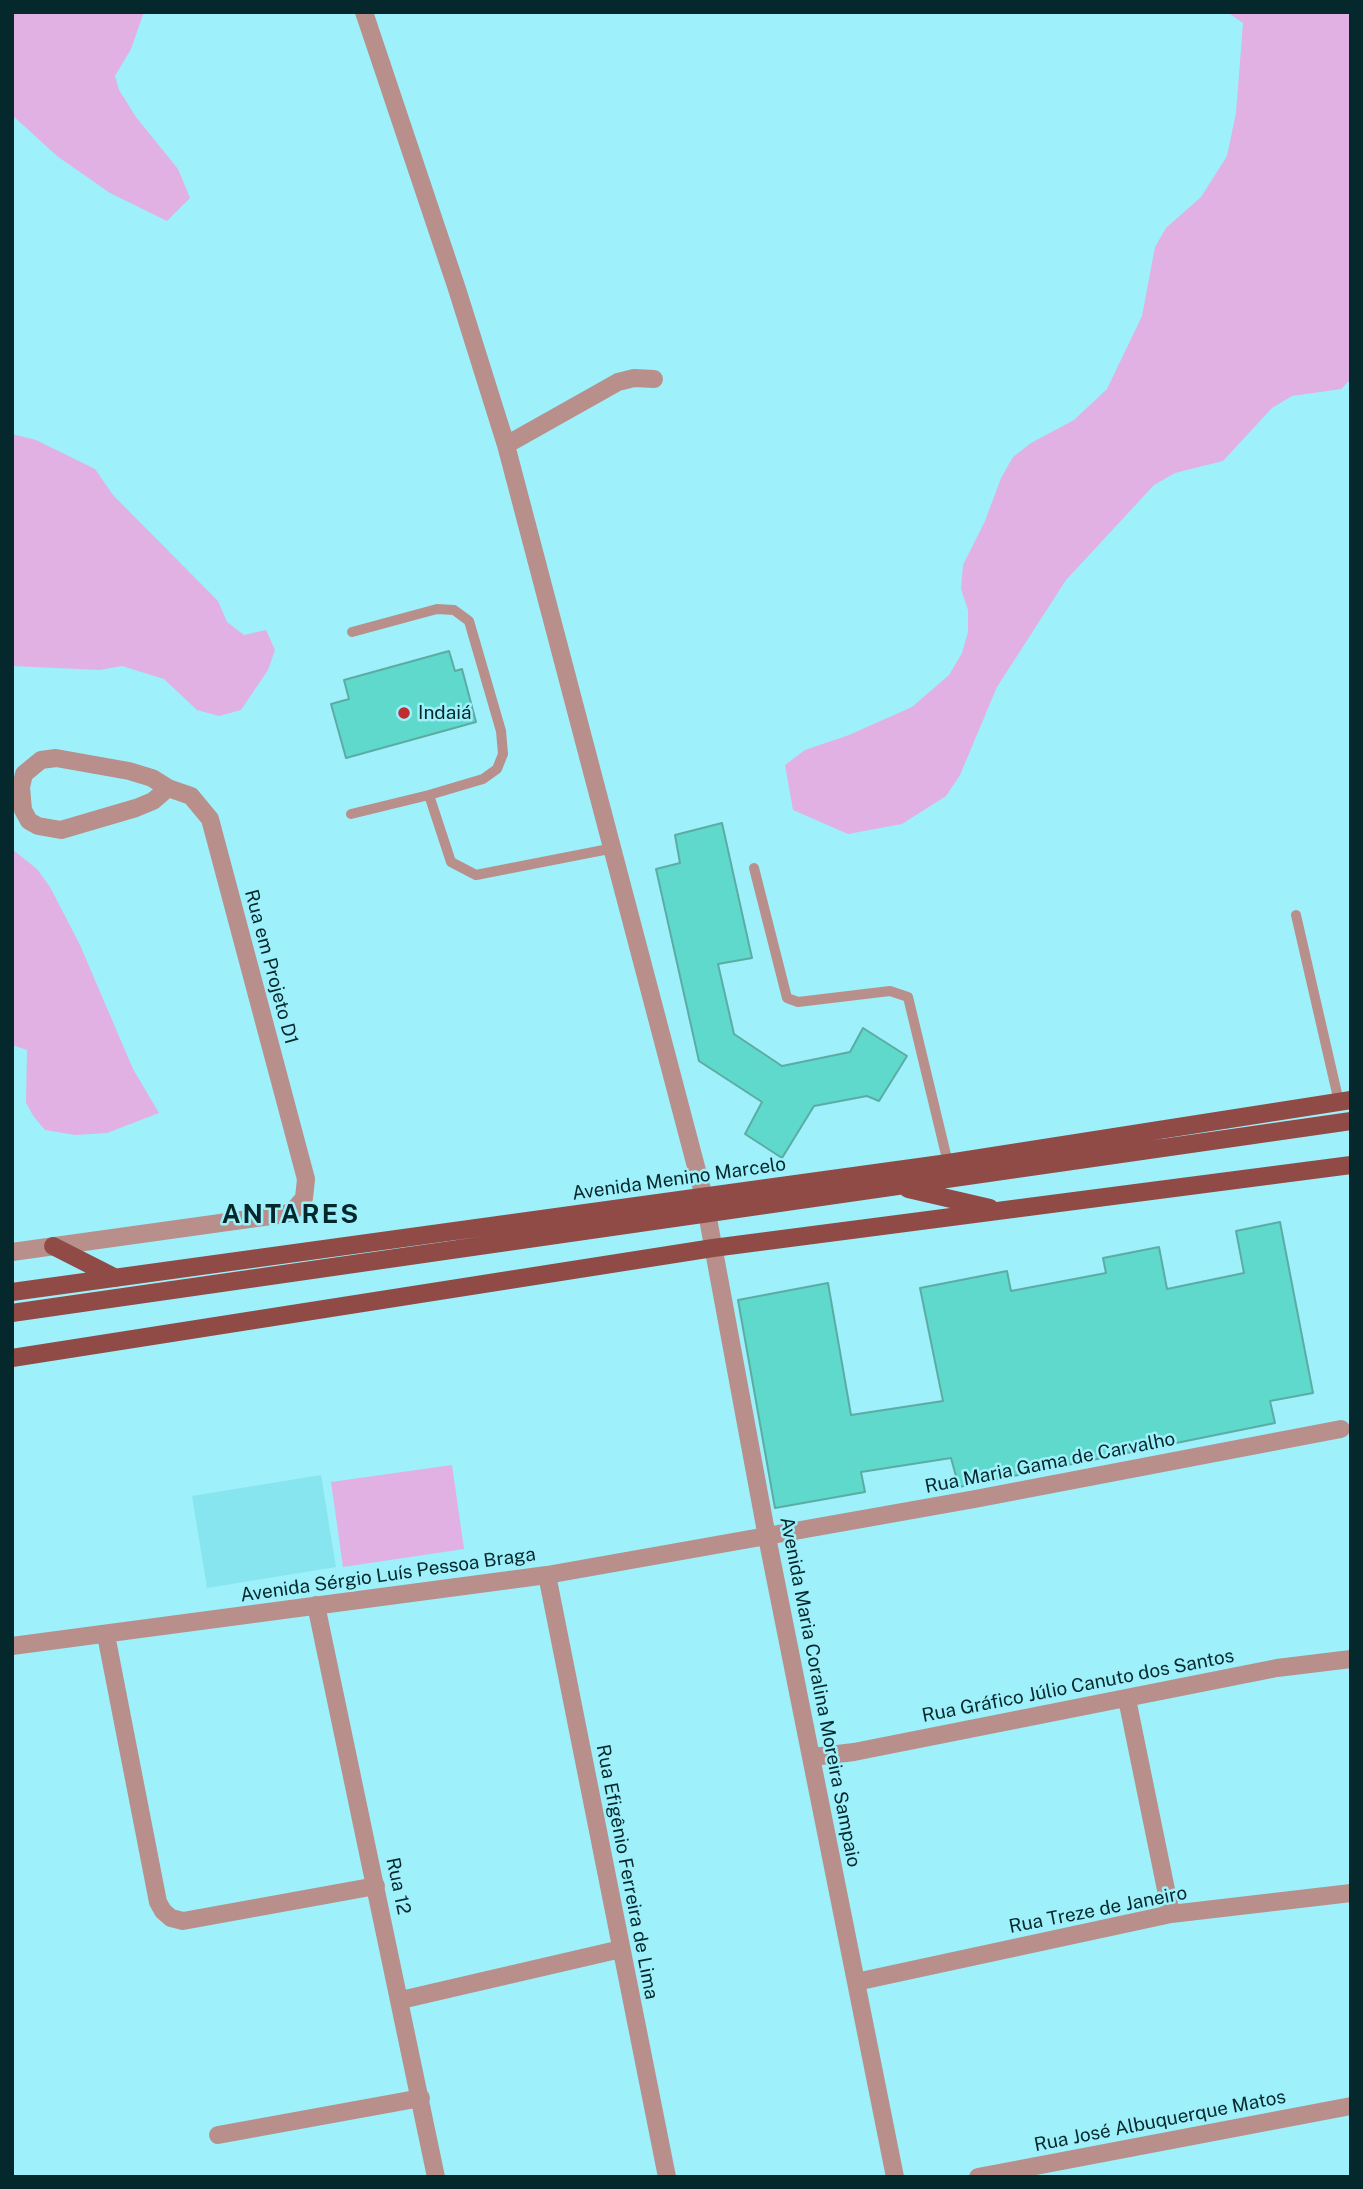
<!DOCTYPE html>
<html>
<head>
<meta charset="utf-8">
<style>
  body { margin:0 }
  #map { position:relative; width:1363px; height:2189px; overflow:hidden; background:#9ef0fa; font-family:"Public Sans",sans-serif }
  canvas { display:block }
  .frame { position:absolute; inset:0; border:14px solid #04282c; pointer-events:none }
</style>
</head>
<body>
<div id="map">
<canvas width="1363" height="2189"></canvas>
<div class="frame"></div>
</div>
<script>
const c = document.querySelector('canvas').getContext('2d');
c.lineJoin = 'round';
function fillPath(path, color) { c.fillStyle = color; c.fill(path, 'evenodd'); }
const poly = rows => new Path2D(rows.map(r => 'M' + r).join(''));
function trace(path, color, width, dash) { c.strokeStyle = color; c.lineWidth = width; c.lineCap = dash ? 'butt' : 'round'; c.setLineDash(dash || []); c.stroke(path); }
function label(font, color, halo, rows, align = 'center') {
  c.font = font + ' "Public Sans",sans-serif'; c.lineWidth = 5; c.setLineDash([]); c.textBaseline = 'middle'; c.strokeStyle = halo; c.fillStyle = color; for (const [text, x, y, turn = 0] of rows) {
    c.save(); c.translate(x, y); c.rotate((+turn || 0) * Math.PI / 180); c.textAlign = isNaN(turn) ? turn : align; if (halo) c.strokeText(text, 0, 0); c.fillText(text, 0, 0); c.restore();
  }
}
const built = poly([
  [321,1475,336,1567,207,1588,192,1496]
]);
const green = poly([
  [12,12,144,12,131,49,115,76,119,90,136,117,178,169,190,198,167,221,110,193,57,156,12,115],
  [1227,12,1351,12,1351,379,1341,389,1292,396,1272,408,1223,461,1175,473,1154,485,1066,580,997,687,960,775,946,796,902,824,848,834,793,810,785,765,805,750,849,735,912,707,949,675,962,653,968,632,968,610,961,589,963,565,985,521,1001,478,1013,457,1031,443,1074,420,1107,389,1142,316,1155,247,1166,228,1201,197,1227,156,1236,113,1243,23],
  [12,434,36,440,95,469,113,495,218,601,227,622,244,635,266,630,275,650,268,670,241,710,219,716,197,710,164,679,122,666,100,670,12,666],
  [12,849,37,869,50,887,80,945,133,1069,159,1113,107,1133,75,1135,45,1130,34,1117,26,1103,27,1050,12,1045],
  [452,1465,464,1549,343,1567,331,1482]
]);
const building = poly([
  [449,651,455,671,462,669,476,722,346,758,331,704,349,699,344,680,449,651],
  [722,823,752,958,718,964,734,1034,782,1066,850,1052,863,1028,907,1056,879,1101,867,1096,814,1106,782,1158,745,1134,762,1102,699,1061,656,869,680,863,675,835,722,823],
  [1280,1222,1313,1393,1270,1401,1275,1423,959,1487,951,1458,861,1472,865,1492,775,1508,738,1300,828,1283,851,1415,943,1401,920,1288,1007,1271,1011,1291,1106,1273,1103,1258,1159,1247,1167,1289,1244,1273,1236,1231,1280,1222]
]);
const service = poly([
  [352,632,437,609,454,610,469,621,501,731,503,754,497,769,483,779,429,795,451,862,476,875,614,848],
  [351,814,429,795],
  [754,868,787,998,798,1002,890,991,908,997,948,1163],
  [1296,915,1339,1102]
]);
const minor = poly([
  [364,12,457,289,506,445,704,1197,767,1537,895,2177],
  [506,445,618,382,634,378,654,379],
  [56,758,129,771,152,778,168,788,153,801,136,808,61,830,38,826,29,821,23,810,21,787,24,774,41,760,56,758],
  [12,1252,285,1214,293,1211,304,1198,306,1179,210,819,191,796,168,788],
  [547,1575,667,2177],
  [316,1605,436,2177],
  [106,1635,158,1902,163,1911,171,1918,183,1921,376,1886],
  [12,1646,547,1575,975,1499,1341,1429],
  [1127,1699,1171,1914],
  [813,1757,854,1752,1277,1668,1351,1659],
  [856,1982,1171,1914,1351,1893],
  [401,2000,621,1949],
  [218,2135,421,2098],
  [978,2177,1351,2106]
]);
const primary = poly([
  [908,1189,990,1208],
  [53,1246,116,1278],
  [12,1292,948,1163,1351,1100],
  [12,1313,1351,1121],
  [12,1358,713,1248,1351,1165]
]);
const markers = [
  [404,713,7,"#be2e30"]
];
const poiNames = [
  ["Indaiá",418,713]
];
const streetNames = [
  ["Rua em Projeto D1",271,967,75],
  ["Avenida Menino Marcelo",679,1179,-8],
  ["Rua Maria Gama de Carvalho",1050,1463,-11],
  ["Avenida Sérgio Luís Pessoa Braga",388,1575,-8],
  ["Rua Gráfico Júlio Canuto dos Santos",1078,1686,-11],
  ["Avenida Maria Coralina Moreira Sampaio",820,1692,79],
  ["Rua Efigênio Ferreira de Lima",627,1872,79],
  ["Rua 12",398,1886,78],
  ["Rua Treze de Janeiro",1098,1910,-11],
  ["Rua José Albuquerque Matos",1160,2121,-11]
];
const districtNames = [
  ["ANTARES",291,1215]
];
fillPath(built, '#87e5f0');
fillPath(green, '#e1b1e3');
fillPath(building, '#5fd9cc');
trace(building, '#5caca3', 2);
trace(service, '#b88f8b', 10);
trace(minor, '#b88f8b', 18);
trace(primary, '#904b46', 18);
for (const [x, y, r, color] of markers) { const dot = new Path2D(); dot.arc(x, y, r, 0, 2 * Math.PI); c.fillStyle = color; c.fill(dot); trace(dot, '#9ef0fa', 2.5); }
label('19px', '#04282c', '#9ef0fa', poiNames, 'left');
label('19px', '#04282c', '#9ef0fa', streetNames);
c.letterSpacing = '2px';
label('bold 26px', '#04282c', '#9ef0fa', districtNames);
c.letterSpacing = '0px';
</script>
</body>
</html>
